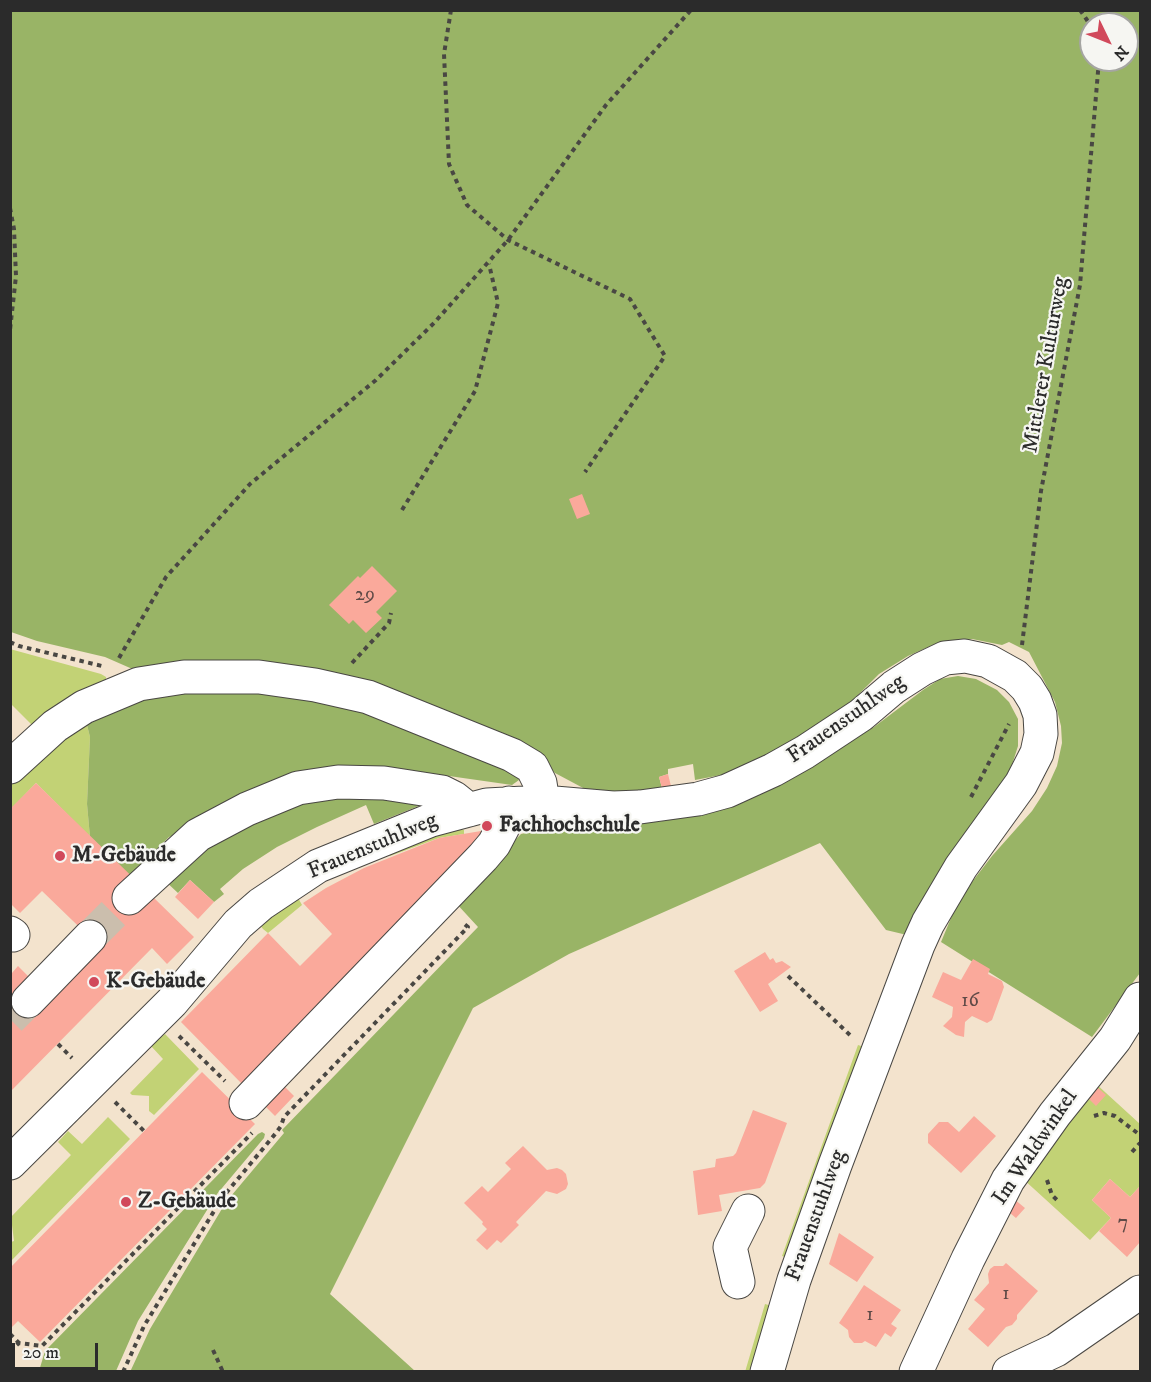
<!DOCTYPE html>
<html>
<head>
<meta charset="utf-8">
<style>
  body { margin:0 }
  #map { position:relative; width:1151px; height:1382px; overflow:hidden; background:#f3e3cd; font-family:"IM FELL DW Pica",serif }
  canvas { display:block }
  .frame { position:absolute; inset:0; border:12px solid #2b2b2b; pointer-events:none }
  .north { position:absolute; left:1079px; top:12px; width:60px; height:60px; box-sizing:border-box; background:#f6f6f2; border:2px solid #a5a5a2; border-radius:50%; rotate:133deg; font-size:16px; font-weight:700; line-height:24px; text-align:center; color:#2b2b2b }
  .north::after { content:''; display:block; margin:auto; width:21px; height:27px; background:#d1495b; clip-path:polygon(50% 0,100% 100%,50% 72%,0 100%) }
  .scale { position:absolute; left:12px; top:1343px; width:86px; height:27px; box-sizing:border-box; border:3px solid #2b2b2b; border-top:0; padding-left:8px; font-size:18px; line-height:21px; white-space:nowrap; color:#2b2b2b; -webkit-text-stroke:4px #f6f6f2; paint-order:stroke }
</style>
</head>
<body>
<div id="map">
<canvas width="1151" height="1382"></canvas>
<div class="frame"></div>
<div class="north">N</div>
<div class="scale">20 m</div>
</div>
<script>
const c = document.querySelector('canvas').getContext('2d');
c.lineJoin = 'round';
function fillPath(path, color) { c.fillStyle = color; c.fill(path, 'evenodd'); }
const poly = rows => new Path2D(rows.map(r => 'M' + r).join(''));
function trace(path, color, width, dash) { c.strokeStyle = color; c.lineWidth = width; c.lineCap = dash ? 'butt' : 'round'; c.setLineDash(dash || []); c.stroke(path); }
function label(font, color, halo, rows, align = 'center') {
  c.font = font + ' "IM FELL DW Pica",serif'; c.lineWidth = 4.5; c.setLineDash([]); c.textBaseline = 'middle'; c.strokeStyle = halo; c.fillStyle = color; for (const [text, x, y, turn = 0] of rows) {
    c.save(); c.translate(x, y); c.rotate((+turn || 0) * Math.PI / 180); c.textAlign = isNaN(turn) ? turn : align; if (halo) c.strokeText(text, 0, 0); c.fillText(text, 0, 0); c.restore();
  }
}
const green = poly([
  [10,649,101,674,106,677,106,681,32,725,11,704],
  [85,717,90,737,87,804,90,837,36,783,11,809,11,781],
  [461,829,464,830,464,834,439,838,390,856,387,852,435,835],
  [297,896,302,905,268,933,263,929,260,925],
  [165,1034,199,1069,154,1115,149,1111,149,1096,132,1095,130,1093,163,1059,151,1046],
  [858,1045,864,1047,788,1258,782,1256],
  [1094,1082,1140,1124,1140,1186,1130,1197,1110,1179,1092,1200,1111,1218,1090,1240,1022,1178],
  [108,1117,130,1139,11,1261,11,1242,14,1241,11,1217,71,1155,58,1142,68,1131,82,1144],
  [765,1304,772,1306,753,1371,745,1372]
]);
const forest = poly([
  [10,11,1140,11,1140,973,1092,1037,941,942,959,899,992,856,1032,811,1047,788,1057,766,1062,743,1061,726,1055,702,1029,652,1009,642,1002,645,972,639,935,644,908,656,879,674,850,703,824,722,742,771,695,780,693,764,668,769,668,774,659,777,662,788,635,793,585,789,555,773,541,759,372,689,137,671,105,657,37,641,11,632],
  [1091,24,1127,24,1127,60,1091,60],
  [958,676,976,679,997,690,1009,702,1018,719,1018,746,1012,765,999,793,907,935,886,930,820,843,569,954,473,1008,330,1294,415,1371,130,1372,150,1329,226,1202,284,1133,282,1130,478,927,455,902,521,834,582,821,657,822,700,814,842,745,874,727,923,690,940,679],
  [244,687,372,710,518,770,519,780,512,785,442,775,383,771,169,837,130,876,90,837,87,804,90,737,85,717,148,692],
  [327,793,426,803,374,824,366,805,317,827,277,847,243,869,220,889,224,894,214,902,190,880,178,893,163,879,226,829],
  [262,1132,265,1134,264,1138,217,1194,138,1321,116,1371,39,1371,45,1351,258,1134]
]);
const building = poly([
  [582,494,590,514,577,519,569,499],
  [372,566,397,591,376,612,382,618,366,633,353,620,349,624,329,605,358,576,360,578],
  [668,774,671,786,662,788,659,777],
  [36,783,194,937,167,964,152,948,10,1092,10,972,12,973,18,966,30,978,39,1012,102,949,42,891,20,913,10,903,10,809],
  [487,830,245,1087,181,1022,268,933,300,966,332,934,303,903,326,888,364,868,439,838],
  [190,880,214,902,198,919,175,897],
  [765,952,770,960,773,958,776,963,782,961,791,967,768,984,778,1001,760,1012,734,971],
  [973,959,990,969,988,974,1002,981,1004,987,992,1020,987,1023,972,1016,965,1022,964,1037,956,1035,943,1026,952,1017,953,1007,932,997,943,972,961,980],
  [202,1072,255,1124,40,1342,18,1321,10,1329,10,1268],
  [278,1080,294,1096,275,1116,259,1100],
  [1097,1087,1106,1095,1096,1106,1088,1098],
  [753,1110,787,1123,765,1183,760,1188,719,1195,722,1211,698,1215,693,1171,715,1167,716,1159,733,1156,736,1153],
  [974,1116,996,1136,961,1173,928,1143,928,1134,939,1122,948,1122,959,1132],
  [523,1146,547,1170,557,1168,562,1170,566,1174,568,1184,566,1189,557,1194,546,1191,516,1222,519,1225,501,1243,497,1240,487,1250,476,1240,487,1229,482,1224,483,1222,464,1203,482,1186,488,1192,511,1169,505,1163],
  [1110,1179,1130,1197,1140,1186,1140,1242,1127,1257,1099,1231,1111,1218,1092,1200],
  [1014,1199,1025,1208,1016,1218,1005,1209],
  [839,1233,874,1257,857,1282,829,1264],
  [1006,1263,1038,1291,1017,1315,1017,1319,1012,1325,1006,1327,988,1347,968,1329,985,1309,974,1300,989,1283,988,1274,990,1269,994,1266,1003,1266],
  [864,1285,901,1310,891,1324,897,1328,891,1337,885,1333,876,1347,865,1341,862,1343,854,1343,849,1337,848,1330,839,1323]
]);
const minorTunnel = poly([
  [90,937,129,898],
  [10,1019,28,1001]
]);
const path = poly([
  [451,10,444,54,449,164,467,205,508,240,630,299,665,356,585,472],
  [1080,10,1087,20,1091,30],
  [10,208,14,229,16,276,10,330],
  [402,510,475,391,498,303,489,264],
  [10,642,19,646,102,666],
  [1022,645,1041,491,1080,285,1099,60],
  [119,658,166,577,250,484,376,380,434,323,508,240,606,105,691,10],
  [352,663,389,623,391,613],
  [971,797,1009,724],
  [788,976,851,1036],
  [179,1036,225,1081],
  [58,1044,72,1058],
  [115,1102,144,1131],
  [1094,1116,1104,1113,1115,1116,1140,1135],
  [1132,1152,1140,1143],
  [1047,1180,1052,1195,1059,1202],
  [10,1334,19,1343],
  [213,1350,223,1372],
  [10,1351,19,1343,42,1346,252,1133],
  [123,1372,144,1326,222,1198,276,1133,281,1126,284,1117,468,927,462,922]
]);
const minor = poly([
  [10,767,55,726,84,707,139,684,184,677,259,677,315,685,368,697,512,755,532,767,540,783,543,802],
  [129,898,198,835,247,809,298,788,338,782,384,783,442,792,454,798,469,810],
  [10,933,13,935],
  [28,1001,90,937],
  [246,1103,483,857,494,844,503,827,509,803],
  [10,1163,172,1002,238,924,261,904,318,866,431,820,487,805,543,802,613,808,640,807,698,799,727,791,773,770,805,752,861,715,894,687,922,669,945,658,965,656,988,661,1015,676,1027,688,1035,701,1040,715,1041,734,1037,753,1021,784,961,867,928,923,918,945,835,1165,794,1280,767,1372],
  [738,1282,730,1247,748,1211],
  [916,1372,968,1259,1008,1180,1055,1114,1115,1039,1140,999],
  [1009,1372,1056,1350,1140,1292]
]);
const markers = [
  [487,826,6,"#d1495b"],
  [60,856,6,"#d1495b"],
  [94,982,6,"#d1495b"],
  [126,1202,6,"#d1495b"]
];
const numberNames = [
  ["29",365,596],
  ["16",970,1002],
  ["7",1123,1224],
  ["1",1006,1295],
  ["1",870,1316]
];
const streetNames = [
  ["Mittlerer Kulturweg",1047,365,-80],
  ["Frauenstuhlweg",847,720,-35],
  ["Frauenstuhlweg",373,847,-23],
  ["Im Waldwinkel",1036,1148,-56],
  ["Frauenstuhlweg",817,1216,-70]
];
const poiNames = [
  ["Fachhochschule",499,826],
  ["M-Gebäude",72,856],
  ["K-Gebäude",106,982],
  ["Z-Gebäude",138,1202]
];
fillPath(green, '#c2d275');
fillPath(forest, '#99b466');
fillPath(building, '#faa99b');
trace(minorTunnel, '#cbbead', 33, [33, 16]);
trace(minor, '#494743', 35);
trace(path, '#494743', 4, [4.5, 4.5]);
trace(minor, '#fff', 33);
for (const [x, y, r, color] of markers) { const dot = new Path2D(); dot.arc(x, y, r, 0, 2 * Math.PI); c.fillStyle = color; c.fill(dot); trace(dot, '#f6f6f2', 2); }
label('20px', '#5f4a47', null, numberNames);
label('22px', '#2b2b2b', '#f6f6f2', streetNames);
label('bold 22px', '#2b2b2b', '#f6f6f2', poiNames, 'left');
</script>
</body>
</html>
